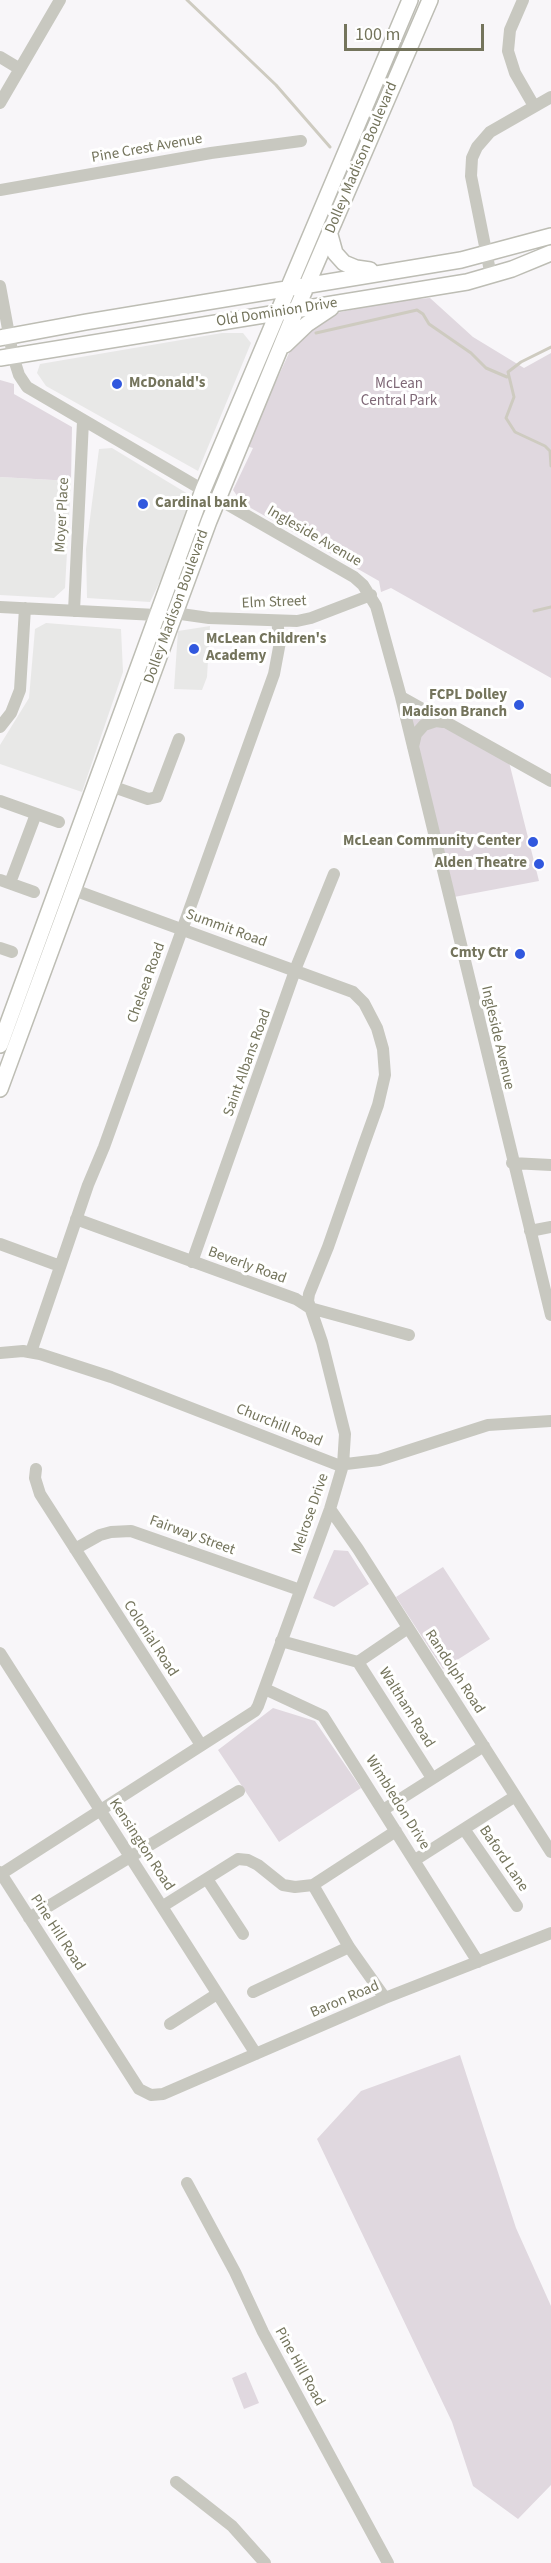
<!DOCTYPE html>
<html>
<head>
<meta charset="utf-8">
<style>
  body { margin:0 }
  #map { position:relative; width:551px; height:2563px; overflow:hidden; background:#f8f6f9; font-family:"Source Sans 3",sans-serif }
  canvas { display:block }
  .scale { position:absolute; left:344px; top:24px; width:140px; height:27px; box-sizing:border-box; border:3px solid #74745c; border-top:0; padding-left:8px; font-size:18px; line-height:21px; white-space:nowrap; color:#74745c; -webkit-text-stroke:4px #fff; paint-order:stroke }
</style>
</head>
<body>
<div id="map">
<canvas width="551" height="2563"></canvas>
<div class="scale">100 m</div>
</div>
<script>
const c = document.querySelector('canvas').getContext('2d');
c.lineJoin = 'round';
function fillPath(path, color) { c.fillStyle = color; c.fill(path, 'evenodd'); }
const poly = rows => new Path2D(rows.map(r => 'M' + r).join(''));
function trace(path, color, width, dash) { c.strokeStyle = color; c.lineWidth = width; c.lineCap = dash ? 'butt' : 'round'; c.setLineDash(dash || []); c.stroke(path); }
function label(font, color, halo, rows, align = 'center') {
  c.font = font + ' "Source Sans 3",sans-serif'; c.lineWidth = 6; c.setLineDash([]); c.textBaseline = 'middle'; c.strokeStyle = halo; c.fillStyle = color; for (const [text, x, y, turn = 0] of rows) {
    c.save(); c.translate(x, y); c.rotate((+turn || 0) * Math.PI / 180); c.textAlign = isNaN(turn) ? turn : align; if (halo) c.strokeText(text, 0, 0); c.fillText(text, 0, 0); c.restore();
  }
}
const built = poly([
  [222,333,243,333,251,343,198,471,46,386,37,373,40,364],
  [112,448,188,494,190,508,179,542,150,602,87,598,86,549,99,449],
  [0,477,71,481,65,588,54,598,0,595],
  [46,623,121,629,123,672,82,792,0,764,0,745,29,698,35,629],
  [210,626,207,677,202,690,174,689,178,631]
]);
const green = poly([
  [430,298,473,337,524,368,551,353,551,678,391,588,381,592,379,581,242,503,233,490,253,448,246,446,290,351,317,317,393,301],
  [0,380,14,384,14,394,72,427,71,481,0,477],
  [407,701,509,762,539,881,454,897],
  [334,1550,348,1551,369,1584,334,1607,313,1598],
  [443,1567,490,1639,443,1669,396,1597],
  [273,1708,315,1721,361,1788,279,1842,218,1750],
  [460,2055,516,2228,551,2306,551,2485,518,2519,473,2486,452,2422,317,2139,361,2091],
  [246,2372,259,2403,244,2409,232,2378]
]);
const stream = poly([
  [187,0,276,85,330,147],
  [316,333,417,310,423,314,429,324,471,353,486,368,507,377],
  [551,347,521,362,508,372,514,397,506,418,515,432,545,446,550,451,551,466],
  [534,611,551,607]
]);
const minor = poly([
  [523,0,510,30,508,51,515,73,534,106],
  [0,57,20,69],
  [0,103,60,0],
  [0,190,211,153,301,141],
  [491,276,471,176,472,158,477,147,490,132,551,97],
  [0,286,13,356,19,375,27,387,203,490],
  [218,499,354,577,363,585,376,606,401,697,551,1315],
  [0,607,156,615],
  [74,611,83,421],
  [174,613,209,618,297,621,311,618,371,595],
  [401,697,551,781],
  [0,727,11,713,20,690,25,608],
  [413,747,416,734,424,725,436,721,443,722],
  [111,786,148,799,157,797,179,739],
  [0,801,59,822],
  [0,880,34,892],
  [10,883,36,814],
  [0,948,12,952],
  [512,1163,551,1165],
  [76,1219,296,1299,310,1308,409,1335],
  [530,1231,551,1227],
  [0,1244,60,1266],
  [192,1262,297,965,334,874],
  [31,1352,88,1185,104,1147,274,674,280,642,277,621],
  [0,1353,23,1351,40,1354,111,1377,338,1465,379,1460,488,1425,551,1421],
  [36,1469,35,1478,40,1494,201,1745],
  [330,1509,358,1549,551,1852],
  [75,1549,100,1535,111,1532,131,1531,300,1590],
  [281,1641,358,1662,432,1778],
  [0,1653,256,2054],
  [358,1662,408,1628],
  [265,1689,323,1716,478,1962],
  [383,1810,484,1746],
  [464,1829,517,1906],
  [415,1860,514,1797],
  [0,1872,139,2089,151,2095,163,2094,385,1998,551,1933],
  [1,1874,255,1711,258,1706,330,1509,343,1465,345,1434,322,1342,308,1301,309,1294,328,1247,364,1144,378,1105,385,1075,383,1049,377,1028,364,1003,353,992,74,890],
  [207,1879,243,1934],
  [313,1885,349,1947,385,1998],
  [163,1906,238,1859,248,1860,258,1865,283,1885,295,1887,313,1885,396,1831],
  [29,1918,239,1791],
  [253,1992,349,1947],
  [170,2024,217,1994],
  [187,2183,235,2272,263,2332,388,2563],
  [176,2482,232,2526,265,2563]
]);
const major = poly([
  [330,235,335,253,344,263,356,268,370,270],
  [0,338,86,322,461,260,551,236],
  [285,345,307,324,331,308],
  [0,358,467,282,512,269,551,253],
  [0,1045,203,490,410,0],
  [0,1089,209,521,291,322,430,0]
]);
const markers = [
  [117,384,6,"#3158de"],
  [143,504,6,"#3158de"],
  [194,649,6,"#3158de"],
  [519,705,6,"#3158de"],
  [533,842,6,"#3158de"],
  [539,864,6,"#3158de"],
  [520,954,6,"#3158de"]
];
const streetNames = [
  ["Pine Crest Avenue",147,149,-10],
  ["Dolley Madison Boulevard",362,158,-67],
  ["Old Dominion Drive",277,313,-9],
  ["Moyer Place",63,515,-87],
  ["Ingleside Avenue",314,537,30],
  ["Elm Street",274,603,-2],
  ["Dolley Madison Boulevard",177,607,-70],
  ["Summit Road",226,929,20],
  ["Chelsea Road",147,983,-70],
  ["Ingleside Avenue",497,1038,77],
  ["Saint Albans Road",248,1063,-70],
  ["Beverly Road",247,1266,20],
  ["Churchill Road",279,1426,22],
  ["Melrose Drive",311,1514,-71],
  ["Fairway Street",192,1536,20],
  ["Colonial Road",150,1639,57],
  ["Randolph Road",454,1672,57],
  ["Waltham Road",406,1708,58],
  ["Wimbledon Drive",397,1803,58],
  ["Kensington Road",141,1845,57],
  ["Baford Lane",503,1859,56],
  ["Pine Hill Road",57,1933,57],
  ["Baron Road",345,2000,-23],
  ["Pine Hill Road",299,2367,61]
];
const poiNames = [
  ["McDonald's",129,384,"left"],
  ["Cardinal bank",155,504,"left"],
  ["McLean Children's",206,640,"left"],
  ["Academy",206,657,"left"],
  ["FCPL Dolley",507,696],
  ["Madison Branch",507,713],
  ["McLean Community Center",521,842],
  ["Alden Theatre",527,864],
  ["Cmty Ctr",508,954]
];
const parkNames = [
  ["McLean",399,385],
  ["Central Park",399,402]
];
fillPath(built, '#e8e8e7');
fillPath(green, '#e0d8df');
trace(stream, '#cecbc0', 3);
trace(major, '#bdbdb4', 18);
trace(minor, '#c8c8c0', 12);
trace(major, '#fff', 15);
for (const [x, y, r, color] of markers) { const dot = new Path2D(); dot.arc(x, y, r, 0, 2 * Math.PI); c.fillStyle = color; c.fill(dot); trace(dot, '#fff', 2); }
label('15px', '#74745c', '#fff', streetNames);
label('bold 15px', '#74745c', '#fff', poiNames, 'right');
label('15px', '#7e6776', '#fff', parkNames);
</script>
</body>
</html>
